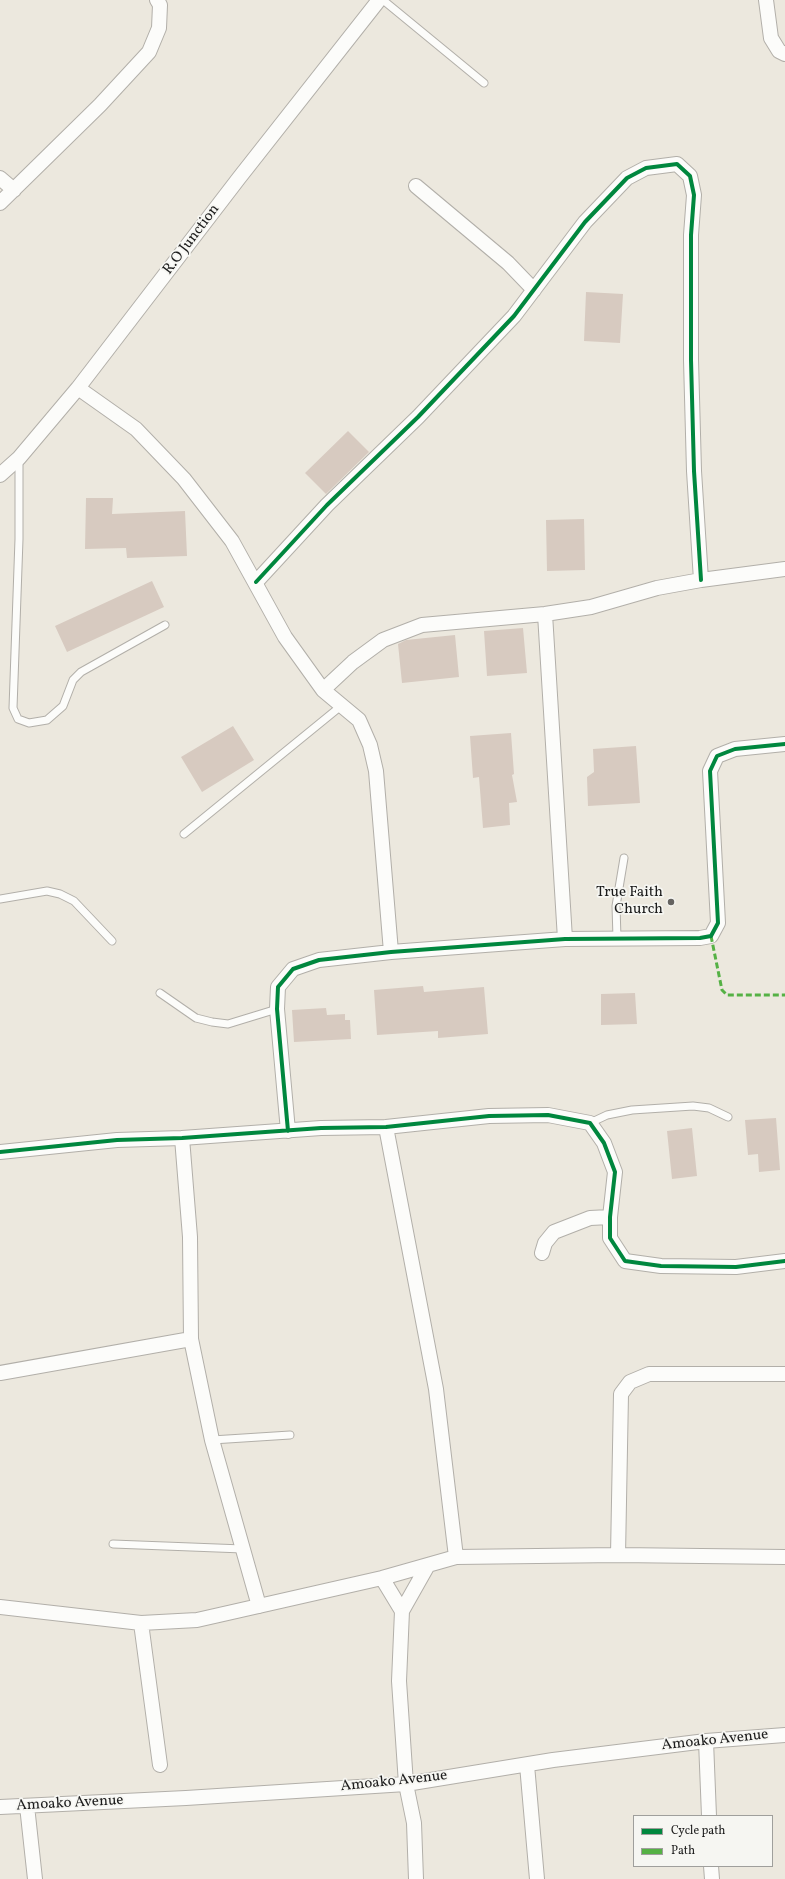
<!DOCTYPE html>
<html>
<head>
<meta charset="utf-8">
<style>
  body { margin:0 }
  #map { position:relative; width:785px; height:1879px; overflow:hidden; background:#ece8de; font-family:Vollkorn,serif }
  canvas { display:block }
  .legend { position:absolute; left:633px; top:1815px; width:140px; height:52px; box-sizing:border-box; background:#f6f6f2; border:1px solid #9f9f9c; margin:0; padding:5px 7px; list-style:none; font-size:12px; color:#1c1c1c }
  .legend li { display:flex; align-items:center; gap:8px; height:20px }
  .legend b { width:20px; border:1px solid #9f9f9c }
</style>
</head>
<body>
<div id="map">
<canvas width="785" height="1879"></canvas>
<ul class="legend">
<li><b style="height:5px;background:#00873e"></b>Cycle path</li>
<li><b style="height:5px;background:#55b145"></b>Path</li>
</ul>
</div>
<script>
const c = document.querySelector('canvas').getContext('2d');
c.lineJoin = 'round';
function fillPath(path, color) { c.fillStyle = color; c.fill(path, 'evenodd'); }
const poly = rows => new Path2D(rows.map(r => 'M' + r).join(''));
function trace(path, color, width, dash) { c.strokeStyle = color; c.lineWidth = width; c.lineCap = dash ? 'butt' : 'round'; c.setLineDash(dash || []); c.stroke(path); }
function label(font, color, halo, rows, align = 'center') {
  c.font = font + ' Vollkorn,serif'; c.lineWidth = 3.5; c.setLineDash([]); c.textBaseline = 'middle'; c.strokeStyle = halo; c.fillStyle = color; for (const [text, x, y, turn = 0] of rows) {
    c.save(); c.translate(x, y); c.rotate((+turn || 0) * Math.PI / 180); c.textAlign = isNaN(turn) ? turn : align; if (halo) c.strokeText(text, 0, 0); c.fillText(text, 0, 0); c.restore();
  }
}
const building = poly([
  [586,292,623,294,620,343,584,341],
  [348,431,369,452,326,494,305,473],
  [86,498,113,498,112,514,185,511,187,556,127,558,126,548,85,549],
  [584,519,585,570,547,571,546,520],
  [152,581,164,607,67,652,55,626],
  [523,628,527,673,487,676,484,631],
  [455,635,459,677,402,683,398,644,406,640],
  [233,726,254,760,202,792,181,757],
  [511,733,514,774,512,775,517,802,509,803,510,825,483,828,479,777,473,778,470,736],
  [636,746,640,803,588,806,587,777,594,772,593,749],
  [423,986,424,992,484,987,488,1034,438,1038,438,1031,377,1035,374,990],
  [635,993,637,1024,601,1025,601,994],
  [326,1008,327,1015,345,1014,345,1020,350,1020,351,1039,294,1042,292,1010],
  [776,1118,780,1170,759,1172,758,1154,748,1155,745,1120],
  [692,1128,697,1176,672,1179,667,1131]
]);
const service = poly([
  [383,0,484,83],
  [19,458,19,539,13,708,18,719,29,723,47,720,63,706,73,680,81,672,165,625],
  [184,834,341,706],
  [0,899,47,891,60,894,74,901,112,941],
  [617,938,616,906,624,858],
  [160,993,196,1018,212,1022,228,1024,277,1009],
  [590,1123,607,1115,632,1110,693,1106,709,1108,728,1117],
  [212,1440,290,1435],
  [113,1544,243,1549]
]);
const minor = poly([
  [766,0,771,38,779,51,785,54],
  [0,178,14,190],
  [416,186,508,263,534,290],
  [0,203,100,105,149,52,159,28,160,5,157,0],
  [78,388,136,429,184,479,232,541,285,637,323,690,359,720,370,745,376,771,391,952],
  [0,475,19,458,78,388,239,178,379,0],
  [256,582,327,505,418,417,514,316,585,222,627,178,646,168,677,164,690,176,694,195,691,235,691,360,694,471,701,580],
  [545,614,565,939],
  [323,690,353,662,383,640,422,625,545,614,591,607,657,588,701,580,785,569],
  [386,1127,436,1389,456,1557],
  [288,1131,277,1009,278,987,293,969,319,960,391,952,565,939,700,938,711,936,718,923,710,771,717,756,735,749,785,744],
  [182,1138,190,1237,191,1339,212,1440,259,1606],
  [0,1152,117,1140,182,1138,321,1128,386,1127,489,1116,548,1115,590,1123,604,1143,615,1172,610,1217,610,1238,625,1261,661,1266,736,1267,785,1261],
  [542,1253,545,1243,554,1232,590,1218,610,1217],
  [0,1373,191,1339],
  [618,1555,621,1394,630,1382,649,1374,785,1374],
  [382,1578,402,1611,399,1681,406,1784,414,1823,416,1879],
  [0,1607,141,1623,197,1620,382,1578,456,1557,618,1555,785,1557],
  [402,1611,428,1565],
  [141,1623,160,1765],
  [706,1741,709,1816],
  [527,1765,537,1879],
  [27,1806,35,1879],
  [0,1807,186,1798,406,1784,553,1760,706,1741,785,1735],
  [711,1866,712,1879]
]);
const quiet = poly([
  [711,936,722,990,727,995,785,995]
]);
const cycleway = poly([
  [256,582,327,505,418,417,514,316,585,222,627,178,646,168,677,164,690,176,694,195,691,235,691,360,694,471,701,580],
  [288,1131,277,1009,278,987,293,969,319,960,391,952,565,939,700,938,711,936,718,923,710,771,717,756,735,749,785,744],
  [0,1152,117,1140,182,1138,321,1128,386,1127,489,1116,548,1115,590,1123,604,1143,615,1172,610,1217,610,1238,625,1261,661,1266,736,1267,785,1261]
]);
const markers = [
  [671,902,4,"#656360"]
];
const streetNames = [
  ["R.O Junction",192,240,-53],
  ["Amoako Avenue",715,1741,-6],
  ["Amoako Avenue",394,1782,-6],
  ["Amoako Avenue",70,1804,-3]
];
const poiNames = [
  ["True Faith",663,893],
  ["Church",663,910]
];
fillPath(building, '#d7cac0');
trace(service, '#b2afa9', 9);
trace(minor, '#b2afa9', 16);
trace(service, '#fcfcfa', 7);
trace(minor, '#fcfcfa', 14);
trace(quiet, '#55b145', 3, [6, 3]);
trace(cycleway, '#00873e', 4);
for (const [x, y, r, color] of markers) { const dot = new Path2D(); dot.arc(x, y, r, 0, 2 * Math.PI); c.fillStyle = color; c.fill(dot); trace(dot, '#f6f6f2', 1.5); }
label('15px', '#1c1c1c', '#f6f6f2', streetNames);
label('15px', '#1c1c1c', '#f6f6f2', poiNames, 'right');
</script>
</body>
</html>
